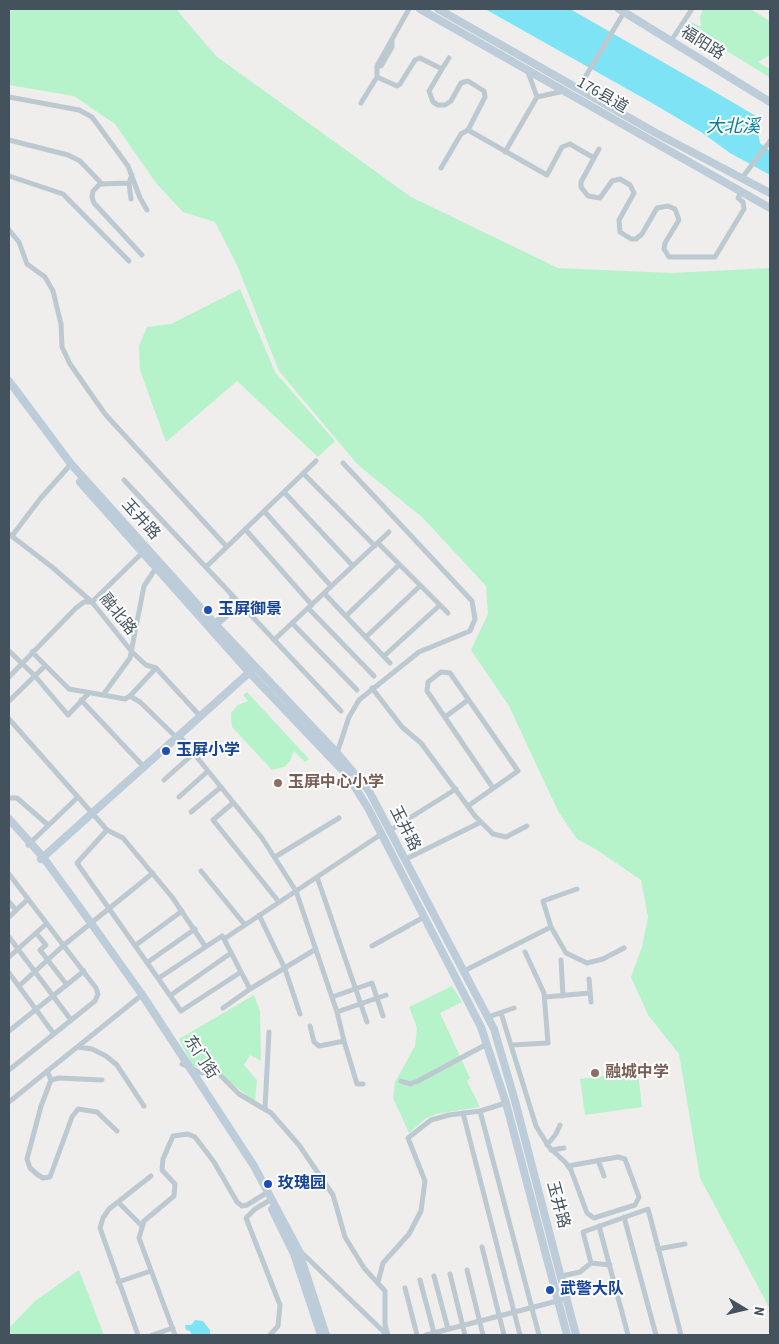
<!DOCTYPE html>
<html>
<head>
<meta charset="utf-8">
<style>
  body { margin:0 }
  #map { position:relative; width:779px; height:1344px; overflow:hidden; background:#f0eded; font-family:"Source Sans 3",sans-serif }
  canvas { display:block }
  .frame { position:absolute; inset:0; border:10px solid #43525d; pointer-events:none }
  .north { position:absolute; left:719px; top:1284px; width:50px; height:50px; -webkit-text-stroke:4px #fff; paint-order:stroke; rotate:99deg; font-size:14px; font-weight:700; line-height:20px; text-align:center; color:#43525d }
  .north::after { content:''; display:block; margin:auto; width:18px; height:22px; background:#43525d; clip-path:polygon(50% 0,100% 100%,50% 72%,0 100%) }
</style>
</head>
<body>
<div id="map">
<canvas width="779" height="1344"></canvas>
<div class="frame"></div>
<div class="north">N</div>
</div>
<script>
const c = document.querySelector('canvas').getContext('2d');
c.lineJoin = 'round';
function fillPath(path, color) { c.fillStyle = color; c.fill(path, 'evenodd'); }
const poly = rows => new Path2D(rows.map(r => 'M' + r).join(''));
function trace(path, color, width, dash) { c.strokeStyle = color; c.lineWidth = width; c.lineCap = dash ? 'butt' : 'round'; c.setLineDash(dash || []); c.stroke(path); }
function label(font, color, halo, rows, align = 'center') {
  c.font = font + ' "Source Sans 3","Noto Sans SC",sans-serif'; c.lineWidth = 4; c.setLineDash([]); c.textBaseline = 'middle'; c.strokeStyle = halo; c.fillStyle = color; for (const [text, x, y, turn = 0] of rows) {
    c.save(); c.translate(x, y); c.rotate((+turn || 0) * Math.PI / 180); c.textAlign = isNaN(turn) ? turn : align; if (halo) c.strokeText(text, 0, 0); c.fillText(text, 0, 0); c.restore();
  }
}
const green = poly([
  [9,9,176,9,216,56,411,197,558,268,672,273,770,268,770,1309,700,1178,679,1054,648,1015,631,977,642,947,648,917,641,880,597,850,577,839,558,811,509,706,471,650,488,614,486,586,423,518,358,465,279,371,237,265,215,222,183,212,156,183,115,124,74,96,9,85],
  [703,9,751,9,768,20,770,22,770,55,758,62,770,69,769,77,688,27,691,22,701,27,700,17],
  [240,289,275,372,335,441,318,457,237,381,166,442,140,370,139,346,147,327,171,324],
  [247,692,309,759,305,762,294,751,290,761,284,767,272,770,232,727,231,713,238,705,248,701,243,695],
  [452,986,462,1002,440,1013,470,1078,467,1081,480,1107,436,1114,425,1119,409,1133,393,1098,395,1082,415,1046,417,1028,409,1007],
  [254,995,260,1011,261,1061,250,1055,244,1065,257,1080,255,1102,215,1070,193,1067,179,1039],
  [638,1072,642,1107,585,1115,580,1079],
  [79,1270,104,1335,9,1335,9,1328,35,1301]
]);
const water = poly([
  [485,9,570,9,710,89,761,119,758,133,760,143,770,151,770,175,730,153,701,132,652,103],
  [195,1320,203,1321,210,1330,210,1335,192,1335,190,1331,186,1330,185,1325,191,1325]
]);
const street = poly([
  [671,41,692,9],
  [381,66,392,47,392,39],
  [442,69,449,58],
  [528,72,537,97],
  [377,77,397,86,400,84,415,60,420,58,442,69,429,91,433,102,438,105,445,105,451,101,461,83,468,81,484,91,485,97,468,130,461,134,441,168],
  [578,89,626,9],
  [9,97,79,110,92,117,128,166,140,198,147,210],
  [361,103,377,77,377,66,409,9],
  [468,130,547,175,562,147,570,144,594,158,581,182,581,187,588,196,600,198,612,181,620,179,630,185,634,193,619,220,620,232,631,239,636,239,642,234,657,208,668,206,675,209,679,220,665,243,664,249,669,257,715,257,744,209,743,202,738,198,741,192],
  [9,140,68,155,80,161,102,184],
  [505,152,537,97,564,91],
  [594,158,599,149],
  [132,175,129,183,100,184,93,191,92,197,94,203,142,255],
  [9,176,63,194,129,261],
  [742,178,770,141],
  [129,183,131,199],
  [9,230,19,242,27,264,45,277,53,291,61,324,62,347,70,364,105,414,227,547],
  [303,473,375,546],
  [124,480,341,711],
  [284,492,353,566],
  [264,511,331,586],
  [245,529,312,605],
  [9,534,52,567,92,602,132,652,146,665,156,668,200,716],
  [12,536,40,499,71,464],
  [378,543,448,613],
  [206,567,316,461],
  [324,593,390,663],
  [308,608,374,676],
  [346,616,399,565],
  [214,623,231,608,232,595],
  [292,623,357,690],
  [217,625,234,610,246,610],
  [366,637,420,586],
  [274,640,389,532],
  [9,651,35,676,68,715,89,693],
  [32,652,69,689,103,695,130,658,144,586,156,568],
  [384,656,440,605],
  [9,677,76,608,84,602,92,602,142,553],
  [372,688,402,727,421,743,475,816,493,834,506,837,527,826],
  [103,695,125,699,130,696,140,702,176,737],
  [130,696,156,668],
  [81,700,144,767],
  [9,701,45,666],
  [445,717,468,700],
  [9,719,107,830,123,838,172,897,205,946],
  [179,735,262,838,296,891,337,1012,344,1041,319,1046,314,1042,310,1026],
  [337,753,349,717,359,700,419,652,470,631,475,619,472,601,343,463],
  [164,780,193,754],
  [179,797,208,771],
  [9,798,17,798,48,825],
  [233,803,213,820,279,902],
  [468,806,518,771,450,673,441,672,428,682,427,691,493,788],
  [191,812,221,787],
  [107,830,77,863,181,1011,241,972,224,939,380,835],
  [389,831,456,789],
  [28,845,78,797],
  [275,857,339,818],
  [404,860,481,822],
  [201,871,245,925],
  [9,874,96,988,98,994,95,1001,9,1070],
  [317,877,367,1022],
  [577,889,543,901,551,927,566,953,587,963,603,959,624,948],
  [9,902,16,910],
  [259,915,285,969,300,1014],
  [9,917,27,900],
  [36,933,46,945,40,950,67,985],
  [9,937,71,1020],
  [136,945,182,911],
  [372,946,424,917],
  [9,957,46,924],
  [561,960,563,996],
  [148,962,195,929],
  [464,971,551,927],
  [9,973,54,1034],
  [159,978,222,936,224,939],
  [589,979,591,1002],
  [19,986,64,945,153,873],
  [250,989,316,949],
  [171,995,231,953],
  [332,997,372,983,383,1016],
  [545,997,590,993],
  [223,1008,250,989,241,972],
  [337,1012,386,995],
  [501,1013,536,1126,549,1147,565,1162,571,1170,587,1213,594,1218,635,1205,639,1197,625,1159,618,1157,568,1166],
  [488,1017,514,1008],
  [9,1031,84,971],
  [344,1041,357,1084,363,1084],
  [512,1045,548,1043,544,993,525,952],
  [77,1047,92,1049,106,1056,117,1065,144,1106],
  [182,1064,201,1073,217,1072,239,1094,271,1113,299,1145,333,1195,345,1237,364,1268,385,1291,385,1325,388,1335],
  [47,1071,51,1080,41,1106,27,1159,30,1168,38,1175,43,1178,50,1177,72,1117,78,1109,97,1112,117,1131],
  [51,1080,59,1078,102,1080],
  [401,1081,410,1084,418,1081,487,1044],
  [9,1102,138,998],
  [265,1108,269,1032],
  [480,1111,539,1335],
  [463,1113,520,1335],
  [547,1145,556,1134,560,1125],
  [551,1150,564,1148],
  [598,1160,604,1176],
  [118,1202,141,1225],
  [624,1217,656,1335],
  [599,1226,628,1335],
  [482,1247,504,1335],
  [658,1249,685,1244],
  [299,1250,387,1335],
  [591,1263,610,1265],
  [467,1270,483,1335],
  [450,1274,465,1335],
  [434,1276,448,1329],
  [562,1276,580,1272,591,1263,583,1232,648,1209,681,1335],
  [420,1280,434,1333],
  [118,1282,151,1271],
  [378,1282,383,1263,409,1234,421,1211,425,1181,408,1138,431,1120,449,1115,480,1111,506,1103],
  [405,1288,417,1335],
  [138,1335,100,1228,103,1218,109,1209,151,1176],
  [152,1335,173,1328],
  [175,1335,139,1238,144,1221,174,1196,175,1184,162,1170,163,1159,173,1136,188,1134,195,1137,214,1162,237,1202,242,1206,247,1205,268,1192],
  [270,1335,278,1326,280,1305,246,1218,255,1209,272,1199],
  [426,1335,561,1300]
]);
const secondary = poly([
  [420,9,770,208],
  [438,9,656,133,770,193],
  [619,9,770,102],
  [9,381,71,464,214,623,337,753,369,791,494,1029,515,1101,576,1335],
  [80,482,249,672,348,776,368,808,481,1027,506,1103,567,1335],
  [9,819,43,857,91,923,143,996,254,1166,298,1249,326,1335],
  [41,859,252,670],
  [272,1209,294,1254,321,1335]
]);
const markers = [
  [208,610,5,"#1a4fb4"],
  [166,751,5,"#1a4fb4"],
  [278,783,5,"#8d6e63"],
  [595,1073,5,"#8d6e63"],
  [268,1184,5,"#1a4fb4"],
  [550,1290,5,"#1a4fb4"]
];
const streetNames = [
  ["福阳路",702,44,32],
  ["176县道",602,96,30],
  ["玉井路",140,520,48],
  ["融北路",117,615,51],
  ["玉井路",404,829,63],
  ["东门街",200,1058,57],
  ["玉井路",557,1205,75]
];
const transitNames = [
  ["玉屏御景",218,610],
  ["玉屏小学",176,751],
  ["玫瑰园",278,1184],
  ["武警大队",560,1290]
];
const educationNames = [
  ["玉屏中心小学",288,783],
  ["融城中学",605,1073]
];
const waterNames = [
  ["大北溪",733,128]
];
fillPath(green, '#b6f3ca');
fillPath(water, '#7ee4f5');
trace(street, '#bcc9d1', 5);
trace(secondary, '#bdccd9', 8);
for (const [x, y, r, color] of markers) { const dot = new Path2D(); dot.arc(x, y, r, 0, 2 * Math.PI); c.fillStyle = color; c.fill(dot); trace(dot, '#fff', 2); }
label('16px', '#43525d', '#fff', streetNames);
label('bold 16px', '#164399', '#fff', transitNames, 'left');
label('bold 16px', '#785e54', '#fff', educationNames, 'left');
label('italic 18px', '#037e93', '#fff', waterNames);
</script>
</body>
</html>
